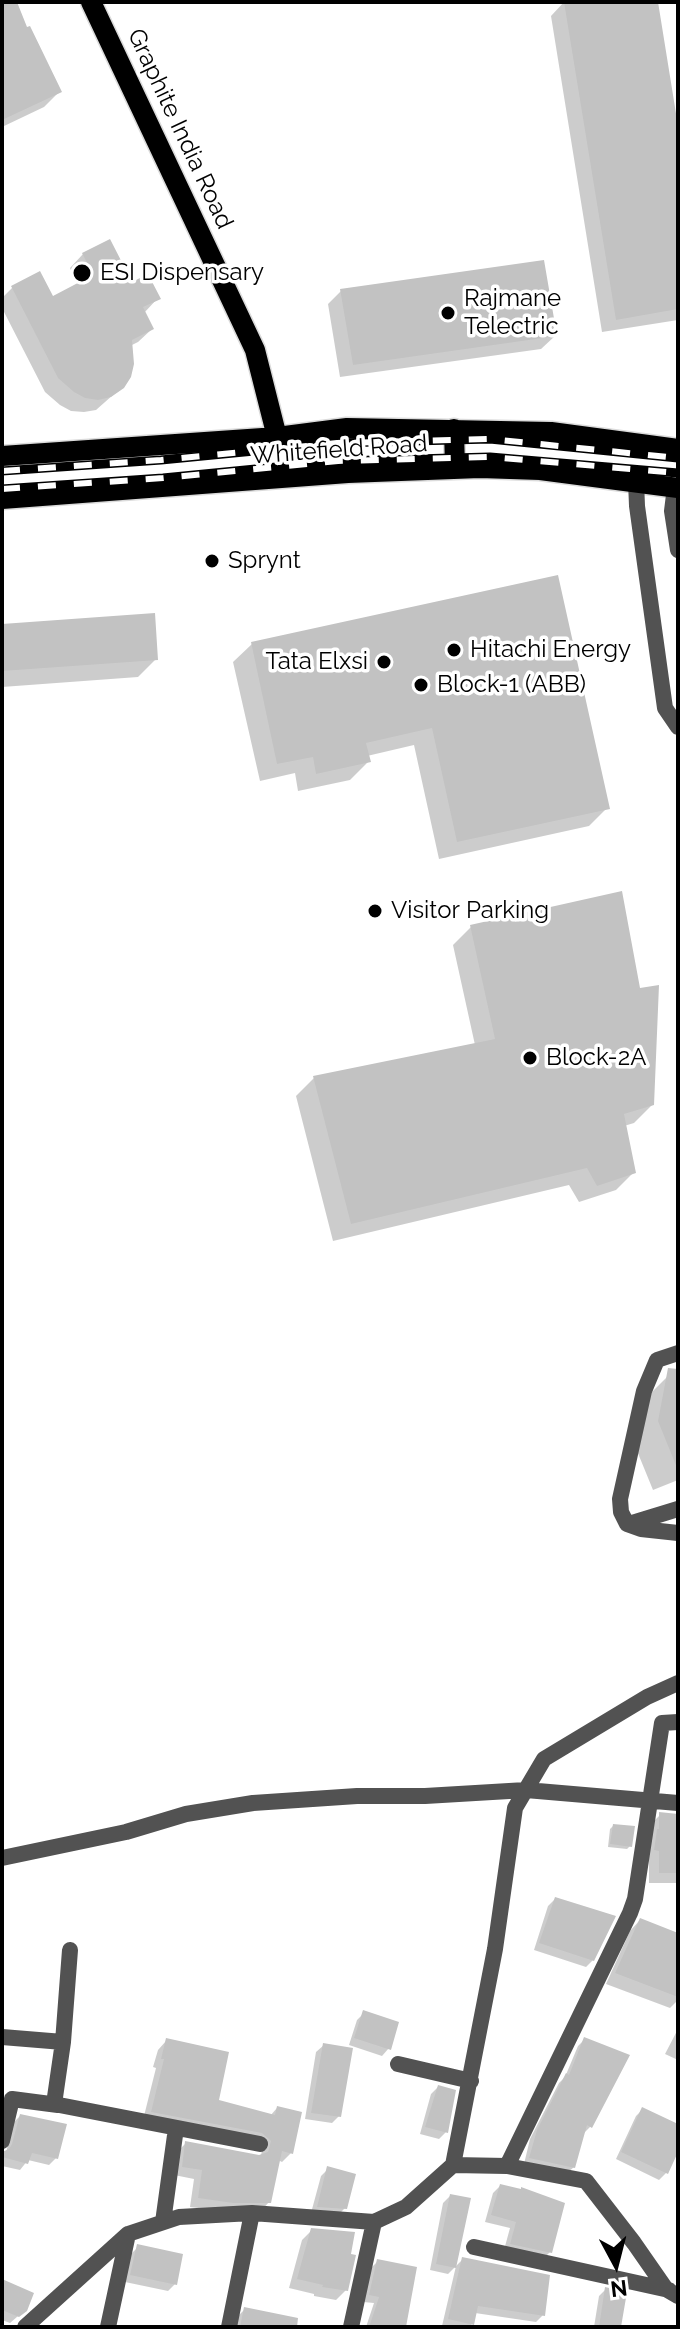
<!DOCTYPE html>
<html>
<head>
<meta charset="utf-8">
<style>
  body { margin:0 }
  #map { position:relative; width:680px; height:2329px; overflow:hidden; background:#fff; font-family:Raleway,sans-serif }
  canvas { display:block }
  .frame { position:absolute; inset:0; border:4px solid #000; pointer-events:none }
  .north { position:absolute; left:576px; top:2225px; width:80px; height:80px; -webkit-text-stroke:6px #fff; paint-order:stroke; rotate:173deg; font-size:22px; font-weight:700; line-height:32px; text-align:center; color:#000 }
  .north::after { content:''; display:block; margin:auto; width:28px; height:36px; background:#000; clip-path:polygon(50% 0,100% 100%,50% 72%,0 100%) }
</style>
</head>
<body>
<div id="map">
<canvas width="680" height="2329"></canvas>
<div class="frame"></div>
<div class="north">N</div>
</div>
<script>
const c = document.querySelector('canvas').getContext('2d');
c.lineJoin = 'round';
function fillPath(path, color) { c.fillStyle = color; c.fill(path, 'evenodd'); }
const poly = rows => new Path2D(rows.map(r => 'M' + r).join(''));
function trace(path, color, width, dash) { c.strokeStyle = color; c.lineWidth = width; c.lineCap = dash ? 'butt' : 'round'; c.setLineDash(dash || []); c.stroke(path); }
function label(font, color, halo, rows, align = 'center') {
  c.font = font + ' Raleway,sans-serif'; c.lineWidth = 7; c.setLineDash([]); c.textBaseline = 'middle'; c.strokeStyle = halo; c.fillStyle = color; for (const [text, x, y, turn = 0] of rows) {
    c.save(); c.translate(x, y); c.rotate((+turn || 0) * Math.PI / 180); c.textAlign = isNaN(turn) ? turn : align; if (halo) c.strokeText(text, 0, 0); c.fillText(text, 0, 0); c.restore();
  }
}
const shadow = poly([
  [2,2,15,2,26,30,59,92,44,107,2,127],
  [564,2,656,2,678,138,678,320,602,332,551,16],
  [83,254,131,285,158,298,144,313,152,329,138,342,130,346,122,387,96,410,84,412,71,411,60,405,45,392,2,308,2,298,12,288,52,298,78,285,70,268],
  [341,291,555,336,541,349,340,377,328,304],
  [2,626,156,659,138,677,2,687],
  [252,644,607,808,589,826,439,859,414,745,367,756,368,762,350,780,298,791,295,773,260,781,233,662],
  [471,927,652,1105,634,1123,624,1126,634,1172,616,1190,579,1202,569,1185,333,1241,296,1096,314,1078,475,1045,453,945],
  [678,1373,678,1480,653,1490,635,1446,644,1400,668,1376],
  [660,1815,678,1816,678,1883,649,1883,649,1861,644,1860,650,1825],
  [613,1826,630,1846,627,1849,608,1847,610,1829],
  [555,1899,593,1960,586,1967,534,1950,548,1906],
  [640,1920,678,1935,678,2000,670,2008,606,1984,630,1931],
  [364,2013,389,2048,382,2056,349,2045,357,2020],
  [678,2029,678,2060,665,2054],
  [585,2039,590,2127,582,2135,574,2167,566,2174,524,2164,530,2139,559,2083,565,2077,578,2046],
  [166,2041,216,2102,270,2116,277,2108,291,2153,282,2162,278,2160,269,2202,260,2212,223,2211,190,2207,194,2179,174,2175,177,2152,186,2143,261,2156,262,2149,143,2120,156,2068,153,2067,158,2050],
  [324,2045,339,2116,332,2123,305,2119,316,2052],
  [438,2087,446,2132,439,2139,420,2134,431,2094],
  [643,2109,678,2126,678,2147,666,2173,659,2180,616,2159,636,2116],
  [20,2116,56,2158,49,2165,28,2160,20,2170,2,2166,2,2156,6,2153,13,2123],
  [328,2169,345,2208,338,2215,311,2213,321,2176],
  [500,2186,550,2252,543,2259,504,2250,510,2228,485,2222,493,2193],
  [450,2196,455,2267,448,2274,430,2270,443,2203],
  [312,2230,346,2290,336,2300,314,2296,314,2294,289,2288,302,2240],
  [138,2247,175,2284,168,2291,125,2282,131,2254],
  [463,2259,543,2315,536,2322,475,2313,472,2324,469,2327,442,2326,456,2266],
  [378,2261,404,2325,409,2327,366,2327,374,2303,363,2302,371,2268],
  [2,2281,25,2310,10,2323,2,2320],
  [606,2289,619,2327,594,2327,599,2296],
  [245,2309,291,2327,234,2327,235,2319]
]);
const building = poly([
  [2,2,17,2,27,27,30,26,62,92,2,120],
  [564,2,658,2,678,126,678,309,616,320],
  [110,239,132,282,148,274,161,299,143,307,154,329,132,340,134,364,131,377,124,388,111,397,98,400,85,398,74,392,58,378,11,286,40,271,53,296,93,275,82,253],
  [544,260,557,336,353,365,340,289],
  [558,575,610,809,457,842,432,728,366,743,371,762,316,774,313,757,277,764,251,642],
  [155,613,158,660,2,671,2,624],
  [622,891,640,988,659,985,654,1105,624,1114,636,1173,597,1186,587,1168,351,1224,313,1076,495,1039,470,925],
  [668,1368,678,1369,677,1468,658,1421],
  [659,1812,678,1814,678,1873,659,1873,659,1851,654,1850,657,1829,659,1829],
  [613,1824,635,1826,632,1847,610,1844],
  [555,1897,616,1916,594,1961,539,1943],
  [640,1918,678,1933,678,1997,615,1973],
  [363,2010,399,2022,391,2050,354,2038],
  [584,2037,630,2055,592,2128,587,2125,575,2168,529,2158,537,2130,566,2073,569,2075],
  [166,2038,229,2052,219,2100,275,2115,277,2106,302,2112,293,2154,282,2151,271,2203,233,2203,198,2198,202,2170,182,2167,185,2141,259,2155,268,2152,271,2141,262,2133,151,2112,164,2059,161,2059],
  [323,2043,353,2048,341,2117,311,2113],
  [438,2085,456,2090,448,2133,425,2127],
  [642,2107,678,2124,678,2152,668,2174,621,2152],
  [20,2114,67,2124,58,2159,32,2153,28,2164,2,2157,2,2152,9,2149,12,2144],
  [327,2166,356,2174,347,2209,317,2207],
  [500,2184,521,2189,521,2187,565,2203,552,2253,510,2244,516,2222,491,2215],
  [450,2194,471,2198,456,2268,436,2264],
  [311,2228,355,2232,351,2254,356,2255,348,2291,322,2287,323,2285,297,2279],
  [137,2244,183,2254,177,2285,130,2275],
  [462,2257,550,2275,545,2316,478,2306,474,2325,448,2319],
  [377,2259,417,2267,406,2327,369,2327,379,2297,369,2295],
  [2,2279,34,2293,27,2311,19,2317,2,2310],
  [605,2287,627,2292,621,2327,599,2327],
  [244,2307,298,2318,297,2327,240,2327]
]);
const street = poly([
  [636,481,637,506,665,708,678,727],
  [675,487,672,511,678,550],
  [678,1353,657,1360,644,1391,620,1499,621,1512,627,1524,641,1529,678,1533],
  [629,1524,678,1509],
  [2,1858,126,1832,186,1814,253,1803,357,1796,425,1796,526,1790,678,1803],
  [70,1950,63,2042,54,2104,260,2144],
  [2,2037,63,2042],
  [398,2064,471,2081],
  [2,2141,12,2099,58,2105],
  [453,2165,507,2166,586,2181,634,2243,666,2289,678,2296],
  [507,2166,630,1913,635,1899,662,1723,678,1722],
  [163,2222,176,2128],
  [474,2247,669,2290],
  [25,2327,128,2234,179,2217,252,2213,374,2222,406,2207,453,2165,495,1949,515,1808,544,1759,647,1697,678,1683],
  [108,2327,128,2234],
  [229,2327,252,2213],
  [351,2327,374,2222]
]);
const primary = poly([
  [91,2,255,350,277,437],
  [454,429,455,469],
  [2,456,277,437,347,428,551,432,678,449],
  [2,499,348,473,480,468,540,470,678,488]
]);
const rail = poly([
  [2,471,161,460,337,443,490,439,678,458],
  [2,489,163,478,338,461,490,457,678,473]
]);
const markers = [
  [82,273,10,"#000"],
  [448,313,8,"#000"],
  [212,561,8,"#000"],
  [454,650,8,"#000"],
  [384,662,8,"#000"],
  [421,685,8,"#000"],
  [375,911,8,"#000"],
  [530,1058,8,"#000"]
];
const streetNames = [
  ["Graphite India Road",180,129,65],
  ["Whitefield Road",339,450,-4]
];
const poiNames = [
  ["ESI Dispensary",100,273],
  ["Rajmane",464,299],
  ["Telectric",464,327],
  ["Sprynt",228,561],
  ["Hitachi Energy",470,650],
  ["Tata Elxsi",368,662,"right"],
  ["Block-1 (ABB)",437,685],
  ["Visitor Parking",391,911],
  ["Block-2A",546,1058]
];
fillPath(shadow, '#0003');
fillPath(building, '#c2c2c2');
trace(primary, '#dbdbdb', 23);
trace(street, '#525252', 16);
trace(primary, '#000', 20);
trace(rail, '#000', 9);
trace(rail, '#fff', 6, [18]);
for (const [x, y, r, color] of markers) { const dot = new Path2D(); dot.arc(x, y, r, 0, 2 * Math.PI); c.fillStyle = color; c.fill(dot); trace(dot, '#fff', 3); }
label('24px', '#000', '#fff', streetNames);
label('24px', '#000', '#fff', poiNames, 'left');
</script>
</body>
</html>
